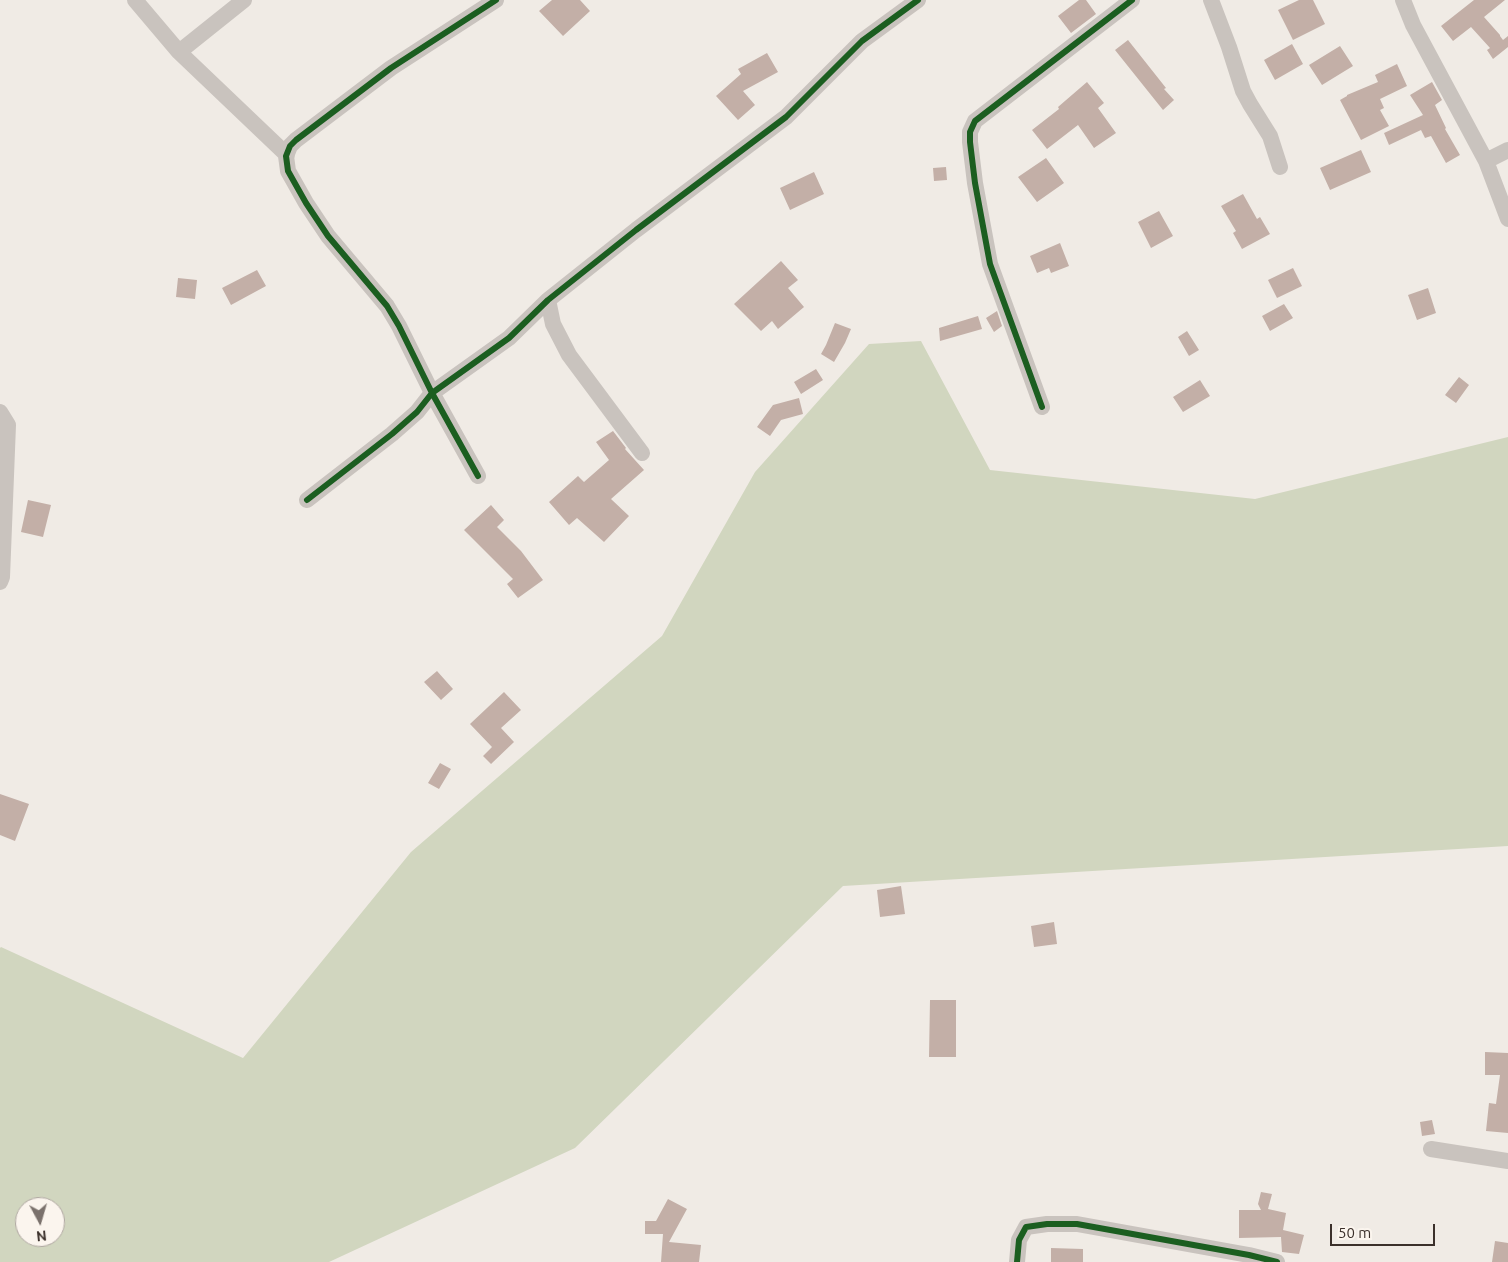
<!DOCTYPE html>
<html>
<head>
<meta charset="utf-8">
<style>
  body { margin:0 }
  #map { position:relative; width:1508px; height:1262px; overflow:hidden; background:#f0ebe5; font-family:Ubuntu,sans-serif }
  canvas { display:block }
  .north { position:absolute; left:15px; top:1197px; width:50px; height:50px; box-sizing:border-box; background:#fbf5ee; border:1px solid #aea6a0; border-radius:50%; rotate:174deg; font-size:14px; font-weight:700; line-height:20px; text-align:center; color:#3b302b }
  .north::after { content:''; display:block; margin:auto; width:18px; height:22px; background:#7a716c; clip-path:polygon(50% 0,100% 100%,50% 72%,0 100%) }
  .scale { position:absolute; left:1330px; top:1224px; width:105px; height:22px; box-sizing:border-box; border:2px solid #3b302b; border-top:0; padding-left:6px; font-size:15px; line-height:18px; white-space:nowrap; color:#3b302b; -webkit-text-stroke:4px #fbf5ee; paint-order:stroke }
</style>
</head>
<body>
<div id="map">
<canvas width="1508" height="1262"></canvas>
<div class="north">N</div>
<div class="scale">50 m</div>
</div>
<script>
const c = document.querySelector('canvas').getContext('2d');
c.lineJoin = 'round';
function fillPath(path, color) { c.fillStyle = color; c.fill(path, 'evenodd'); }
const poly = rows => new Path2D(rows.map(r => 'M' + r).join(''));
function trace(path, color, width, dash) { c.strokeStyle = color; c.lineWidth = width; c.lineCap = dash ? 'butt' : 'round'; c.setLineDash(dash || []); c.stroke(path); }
const green = poly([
  [921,341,990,470,1255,499,1508,437,1508,846,843,886,575,1148,329,1262,0,1262,0,948,1,947,243,1058,411,852,662,636,755,472,869,344],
  [25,1207,55,1207,55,1237,25,1237]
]);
const building = poly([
  [552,0,580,0,590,11,563,36,539,11],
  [1079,0,1086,0,1096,14,1071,33,1058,16],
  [1299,0,1313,0,1325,24,1293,40,1278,10],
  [1474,0,1505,0,1484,17,1500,35,1500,36,1503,40,1508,36,1508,47,1493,59,1487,50,1490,48,1471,27,1453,41,1441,26],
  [1128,40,1166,88,1164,89,1174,100,1163,110,1115,50],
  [1292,44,1303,64,1275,80,1264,60],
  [1340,46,1353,66,1322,85,1309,65],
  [767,53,778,72,743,91,755,105,738,120,716,96,741,74,738,69],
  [1397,64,1407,86,1380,99,1384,108,1380,110,1389,126,1361,140,1340,100,1347,96,1347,95,1378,82,1375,75],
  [1087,82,1104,103,1098,108,1116,133,1094,148,1078,125,1047,149,1032,130,1059,109,1058,107],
  [1432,82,1442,100,1435,105,1446,128,1445,129,1460,155,1446,163,1431,136,1425,138,1421,130,1389,145,1384,133,1423,115,1410,95],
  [1361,150,1371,172,1330,190,1320,168],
  [1046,158,1064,183,1037,202,1018,177],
  [946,167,947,180,934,181,933,168],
  [814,172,824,194,790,210,780,188],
  [1243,194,1257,219,1260,217,1270,234,1242,249,1233,233,1236,231,1221,206],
  [1159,211,1173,236,1151,248,1138,222],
  [1060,243,1069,266,1051,273,1049,268,1037,273,1030,256],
  [781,261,798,280,788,288,804,307,778,329,772,321,761,331,734,304],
  [1293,268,1302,286,1277,298,1268,280],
  [257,270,266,286,231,305,222,288],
  [178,278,197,280,195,299,176,297],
  [1428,288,1436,313,1417,320,1408,295],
  [1284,304,1293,318,1270,331,1262,316],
  [997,311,1002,326,994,332,986,318],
  [978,316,982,329,940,341,939,328],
  [835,323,851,329,845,343,834,362,821,354,826,345],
  [1187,331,1199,350,1189,356,1178,337],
  [816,369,823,380,801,394,794,382],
  [1459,377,1469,385,1456,403,1445,395],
  [1200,380,1210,396,1183,412,1173,397],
  [799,398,803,414,781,420,770,436,757,427,773,405],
  [613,431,626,448,625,449,644,470,611,499,629,516,604,542,577,518,569,525,549,502,578,476,584,482,609,460,596,442],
  [28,500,51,505,43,537,21,532],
  [491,505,504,520,497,527,521,551,543,580,518,598,507,584,513,579,464,530],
  [437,671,453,689,441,700,424,682],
  [504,692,521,710,501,728,514,742,491,764,483,756,492,747,470,724],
  [440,763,451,769,439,789,428,783],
  [0,794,29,804,15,841,0,835],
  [901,886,905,914,880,917,877,890],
  [1054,922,1057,944,1034,947,1031,926],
  [930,1000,956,1000,956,1057,929,1057],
  [1485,1052,1508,1053,1508,1133,1486,1131,1489,1103,1496,1104,1500,1075,1485,1075],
  [1432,1120,1435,1134,1422,1136,1420,1122],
  [1261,1192,1272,1194,1268,1209,1286,1213,1283,1230,1304,1235,1299,1254,1282,1252,1281,1237,1239,1238,1239,1210,1261,1210,1258,1204],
  [668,1199,687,1209,669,1242,701,1245,699,1262,661,1262,663,1234,645,1234,645,1221,656,1221],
  [1495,1241,1508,1243,1508,1262,1492,1262],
  [1051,1248,1083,1249,1083,1262,1051,1262]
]);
const street = poly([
  [135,0,179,52,287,155],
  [1211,0,1229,47,1243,91,1250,104,1270,136,1280,167],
  [1403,0,1413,25,1486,161,1508,219],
  [179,52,244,0],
  [1486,161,1508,150],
  [548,300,553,324,569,355,642,453],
  [1042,407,990,264,975,183,970,142,970,132,975,121,1132,0],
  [0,412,8,425,2,577,0,582],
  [478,476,432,393,399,326,387,306,328,236,306,203,288,171,286,156,290,146,296,140,391,68,496,0],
  [307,500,392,434,417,412,432,393,509,338,548,300,636,230,786,117,862,41,918,0],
  [1431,1149,1508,1161],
  [1017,1262,1019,1240,1026,1227,1047,1224,1077,1224,1249,1255,1277,1262]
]);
const cycleway = poly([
  [1042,407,990,264,975,183,970,142,970,132,975,121,1132,0],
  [478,476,432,393,399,326,387,306,328,236,306,203,288,171,286,156,290,146,296,140,391,68,496,0],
  [307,500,392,434,417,412,432,393,509,338,548,300,636,230,786,117,862,41,918,0],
  [1017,1262,1019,1240,1026,1227,1047,1224,1077,1224,1249,1255,1277,1262]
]);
fillPath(green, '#d1d6bf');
fillPath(building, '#c3afa7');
trace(street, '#c9c3be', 16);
trace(cycleway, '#1b5e20', 6);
</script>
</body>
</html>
